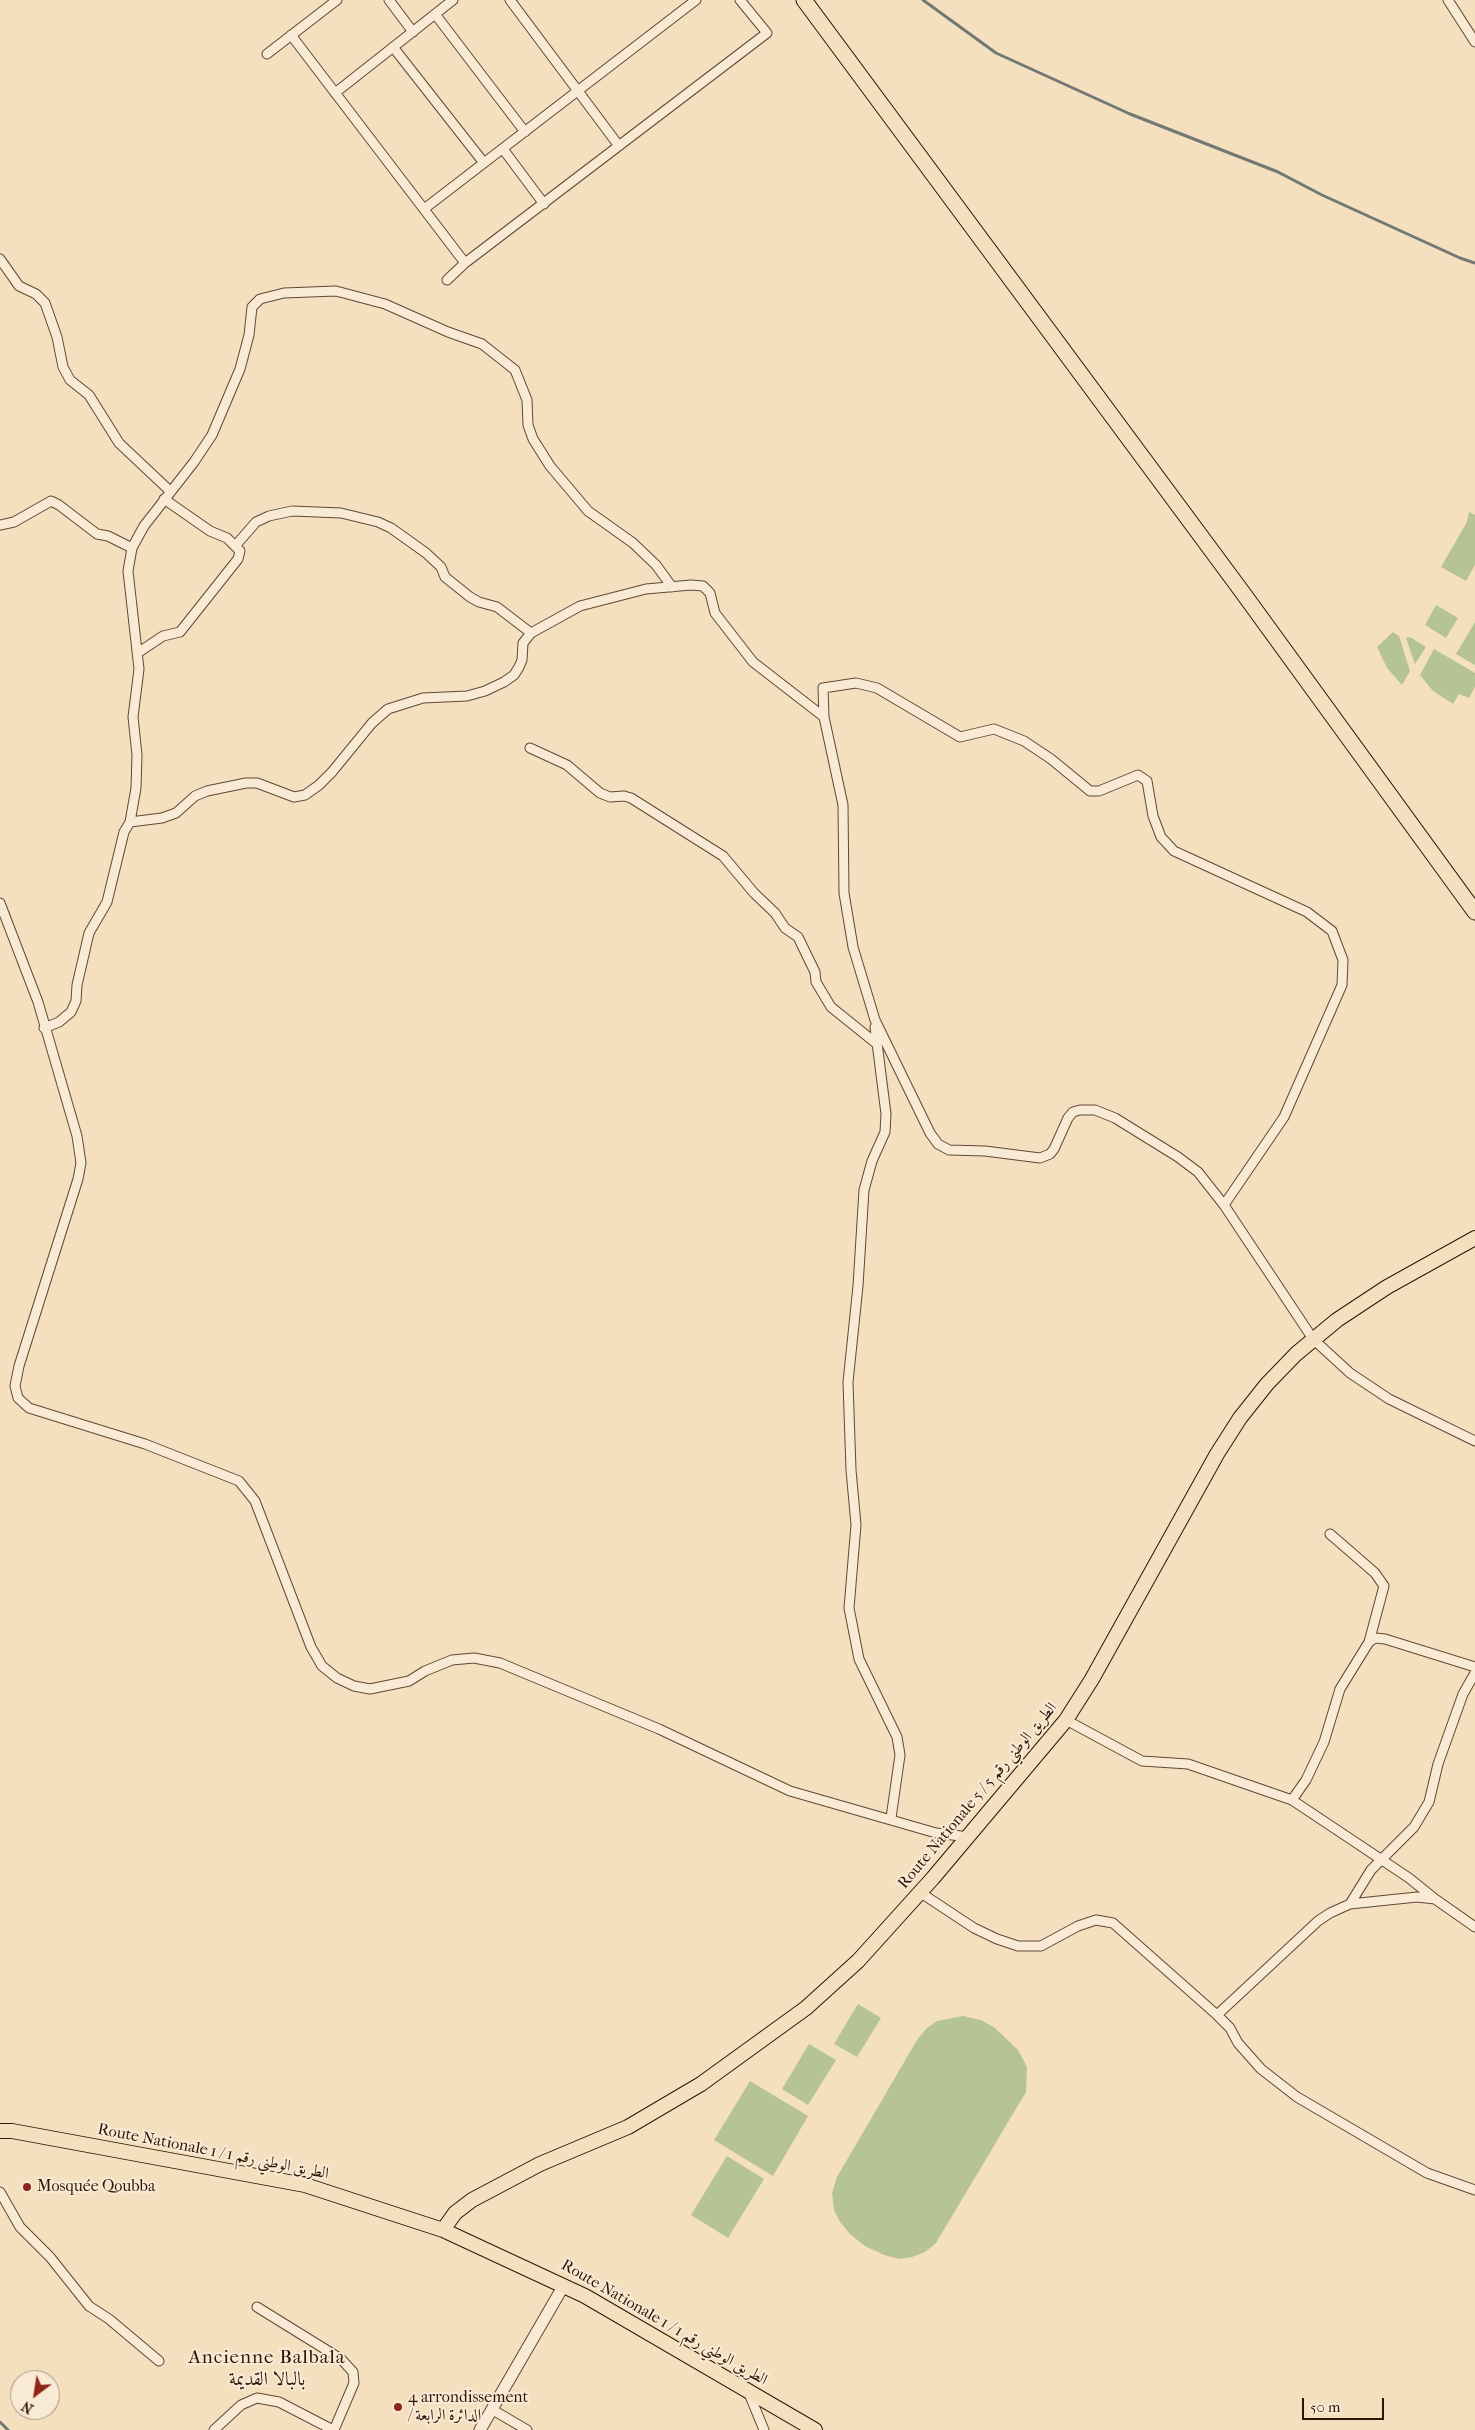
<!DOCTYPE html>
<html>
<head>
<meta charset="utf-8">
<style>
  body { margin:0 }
  #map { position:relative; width:1475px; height:2430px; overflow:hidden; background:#f4dfbf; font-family:"IM FELL French Canon",serif }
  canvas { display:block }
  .north { position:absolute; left:10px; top:2370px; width:50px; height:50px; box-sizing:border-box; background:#f8ead5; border:1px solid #a79582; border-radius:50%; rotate:211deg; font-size:14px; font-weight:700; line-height:20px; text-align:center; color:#2e1505 }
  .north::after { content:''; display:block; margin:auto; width:18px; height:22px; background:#8f2418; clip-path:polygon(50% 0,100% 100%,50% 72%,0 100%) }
  .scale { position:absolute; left:1302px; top:2398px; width:82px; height:22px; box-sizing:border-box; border:2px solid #2e1505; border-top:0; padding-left:6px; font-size:15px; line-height:18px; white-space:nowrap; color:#2e1505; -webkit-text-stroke:4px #f8ead5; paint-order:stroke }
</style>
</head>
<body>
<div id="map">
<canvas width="1475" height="2430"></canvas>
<div class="north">N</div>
<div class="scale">50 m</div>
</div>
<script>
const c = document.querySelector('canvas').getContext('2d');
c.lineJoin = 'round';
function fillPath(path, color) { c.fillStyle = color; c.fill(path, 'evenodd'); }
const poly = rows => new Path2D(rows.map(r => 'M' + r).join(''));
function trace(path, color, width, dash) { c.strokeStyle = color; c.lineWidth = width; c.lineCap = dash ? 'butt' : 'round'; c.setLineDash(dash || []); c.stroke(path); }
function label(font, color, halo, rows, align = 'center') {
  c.font = font + ' "IM FELL French Canon",Amiri,serif'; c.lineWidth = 4; c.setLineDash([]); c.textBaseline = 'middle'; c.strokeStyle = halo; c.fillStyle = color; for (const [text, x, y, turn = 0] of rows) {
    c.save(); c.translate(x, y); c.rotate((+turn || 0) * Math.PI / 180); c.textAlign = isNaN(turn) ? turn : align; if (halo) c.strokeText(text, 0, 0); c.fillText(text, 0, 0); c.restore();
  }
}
const green = poly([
  [1469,512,1475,515,1475,565,1466,581,1441,567,1467,522],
  [1436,605,1458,618,1446,638,1425,625],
  [1475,622,1475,665,1456,654],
  [1393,632,1399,636,1410,671,1402,685,1387,668,1377,647],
  [1410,637,1426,647,1415,664,1406,638],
  [1434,649,1475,673,1475,687,1469,698,1459,694,1453,704,1433,691,1420,675],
  [858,2004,881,2018,857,2057,834,2044],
  [963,2016,981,2020,995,2028,1018,2050,1027,2067,1026,2092,936,2243,925,2252,912,2257,900,2259,884,2255,865,2246,850,2234,840,2222,834,2210,832,2193,837,2177,917,2040,926,2029,937,2021],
  [809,2044,836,2060,808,2105,782,2089],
  [750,2081,808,2116,773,2176,714,2140],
  [727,2156,764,2179,728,2238,691,2215]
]);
const stream = poly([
  [923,0,996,53,1130,114,1278,172,1322,195,1460,258,1475,263],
  [0,2422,8,2430]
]);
const minor = poly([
  [389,0,413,32],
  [510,0,619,146],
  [1448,0,1475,42],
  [435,14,525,132],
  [291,35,465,263],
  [393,47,484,163],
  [267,54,337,0],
  [335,93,453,0],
  [503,149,544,204],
  [424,209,696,0],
  [0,259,19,286,36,294,45,303,57,337,63,367,70,380,89,395,119,443,170,491],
  [447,280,465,263,767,33,740,0],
  [0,525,14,522,51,501,59,505,97,534,108,536,132,548],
  [236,545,256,522,269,516,292,511,341,513,378,522,391,528,426,553,441,567,445,577,470,597,479,602,497,607,531,633],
  [139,652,163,636,180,632,238,559,240,551,227,538,210,531,164,499],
  [530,748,567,765,600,793,610,797,624,796,631,798,723,856,754,893,775,913,785,928,798,937,815,972,816,982,831,1007,877,1044],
  [130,822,136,788,137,755,133,717,139,669,128,571,132,548,144,526,194,462,212,435,240,369,249,335,252,307,260,299,284,293,336,291,385,304,448,332,482,344,515,370,527,400,528,425,533,439,550,466,588,511,633,543,656,565,672,587],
  [0,903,38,1002,77,1136,81,1163,78,1179,19,1366,15,1386,18,1398,29,1408,145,1444,239,1481,255,1501,311,1647,322,1666,337,1678,354,1686,370,1689,409,1681,425,1671,452,1660,474,1658,500,1663,659,1729,790,1791,936,1833,969,1837],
  [875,1027,886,1114,885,1132,872,1161,864,1190,858,1286,848,1382,851,1470,856,1525,849,1608,859,1659,897,1737,900,1755,891,1818],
  [44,1028,59,1022,71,1012,76,1001,77,985,89,933,107,902,124,832,130,822,162,818,176,813,195,796,207,791,246,783,257,783,294,797,305,795,319,785,332,772,372,723,388,709,423,698,467,696,485,691,504,682,514,675,519,667,522,660,523,643,531,633,580,606,646,589,691,585,703,586,710,593,715,613,753,662,824,717],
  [1224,1205,1284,1117,1342,985,1343,960,1332,931,1307,912,1174,851,1161,837,1153,816,1147,781,1138,775,1099,791,1090,791,1051,759,1024,741,994,729,960,737,877,688,856,683,823,688,824,717,843,805,844,893,853,947,875,1020,930,1133,938,1144,949,1150,985,1151,1040,1158,1050,1154,1054,1149,1068,1118,1073,1112,1080,1110,1095,1110,1115,1118,1178,1157,1198,1172,1224,1205,1313,1339,1350,1373,1389,1399,1475,1441],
  [1330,1534,1375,1573,1384,1586,1369,1642],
  [1066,1720,1142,1761,1188,1764,1292,1800,1409,1878,1435,1899],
  [1292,1800,1306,1780,1324,1742,1340,1689,1369,1642,1375,1638,1385,1639,1475,1667],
  [921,1893,974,1928,997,1939,1018,1946,1041,1946,1078,1926,1096,1920,1113,1923,1217,2015,1230,2028,1238,2043,1261,2069,1297,2097,1427,2173,1475,2190],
  [1350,1904,1371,1870,1414,1827,1429,1802,1438,1764,1463,1694,1475,1673],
  [1217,2015,1318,1921,1330,1913,1350,1904,1417,1897,1435,1899,1475,1927],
  [0,2192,20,2227,50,2257,89,2306,109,2319,159,2361],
  [257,2307,341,2359,353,2372,354,2383,334,2430],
  [748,2391,764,2430],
  [493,2410,527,2430],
  [214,2430,241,2405,257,2398,279,2402,333,2430]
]);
const tertiary = poly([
  [480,2430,564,2285]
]);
const primary = poly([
  [0,2131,12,2131,305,2185,443,2230,585,2296,815,2430],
  [443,2230,455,2213,472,2200,540,2164,628,2127,701,2084,806,2008,858,1961,933,1878,1066,1720,1092,1679,1217,1454,1240,1418,1267,1384,1296,1354,1337,1320,1387,1287,1475,1238]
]);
const trunk = poly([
  [804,0,1243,593,1475,912]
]);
const markers = [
  [27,2187,5,"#8f2418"],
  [398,2407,5,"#8f2418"]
];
const streetNames = [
  ["Route Nationale 5 / الطريق الوطني رقم 5",978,1796,-50],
  ["Route Nationale 1 / الطريق الوطني رقم 1",213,2152,11],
  ["Route Nationale 1 / الطريق الوطني رقم 1",664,2323,30]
];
const poiNames = [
  ["Mosquée Qoubba",37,2187],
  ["4 arrondissement",408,2398],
  ["/ الدائرة الرابعة",408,2416]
];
const quarterNames = [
  ["Ancienne Balbala",267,2358],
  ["بالبالا القديمة",267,2380]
];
fillPath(green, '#b5c397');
trace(stream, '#727873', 3);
trace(minor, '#604834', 11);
trace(tertiary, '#604834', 13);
trace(primary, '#2e1505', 16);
trace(trunk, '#2e1505', 17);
trace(minor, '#f8ead5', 9);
trace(tertiary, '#f8ead5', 11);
trace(primary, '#f4dfbf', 14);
trace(trunk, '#f4dfbf', 15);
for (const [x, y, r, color] of markers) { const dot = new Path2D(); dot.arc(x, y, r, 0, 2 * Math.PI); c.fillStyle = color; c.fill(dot); trace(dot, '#f8ead5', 2); }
label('16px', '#2e1505', '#f8ead5', streetNames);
label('16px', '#2e1505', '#f8ead5', poiNames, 'left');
c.letterSpacing = '1px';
label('19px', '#2e1505', '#f8ead5', quarterNames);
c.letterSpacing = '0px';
</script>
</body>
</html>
